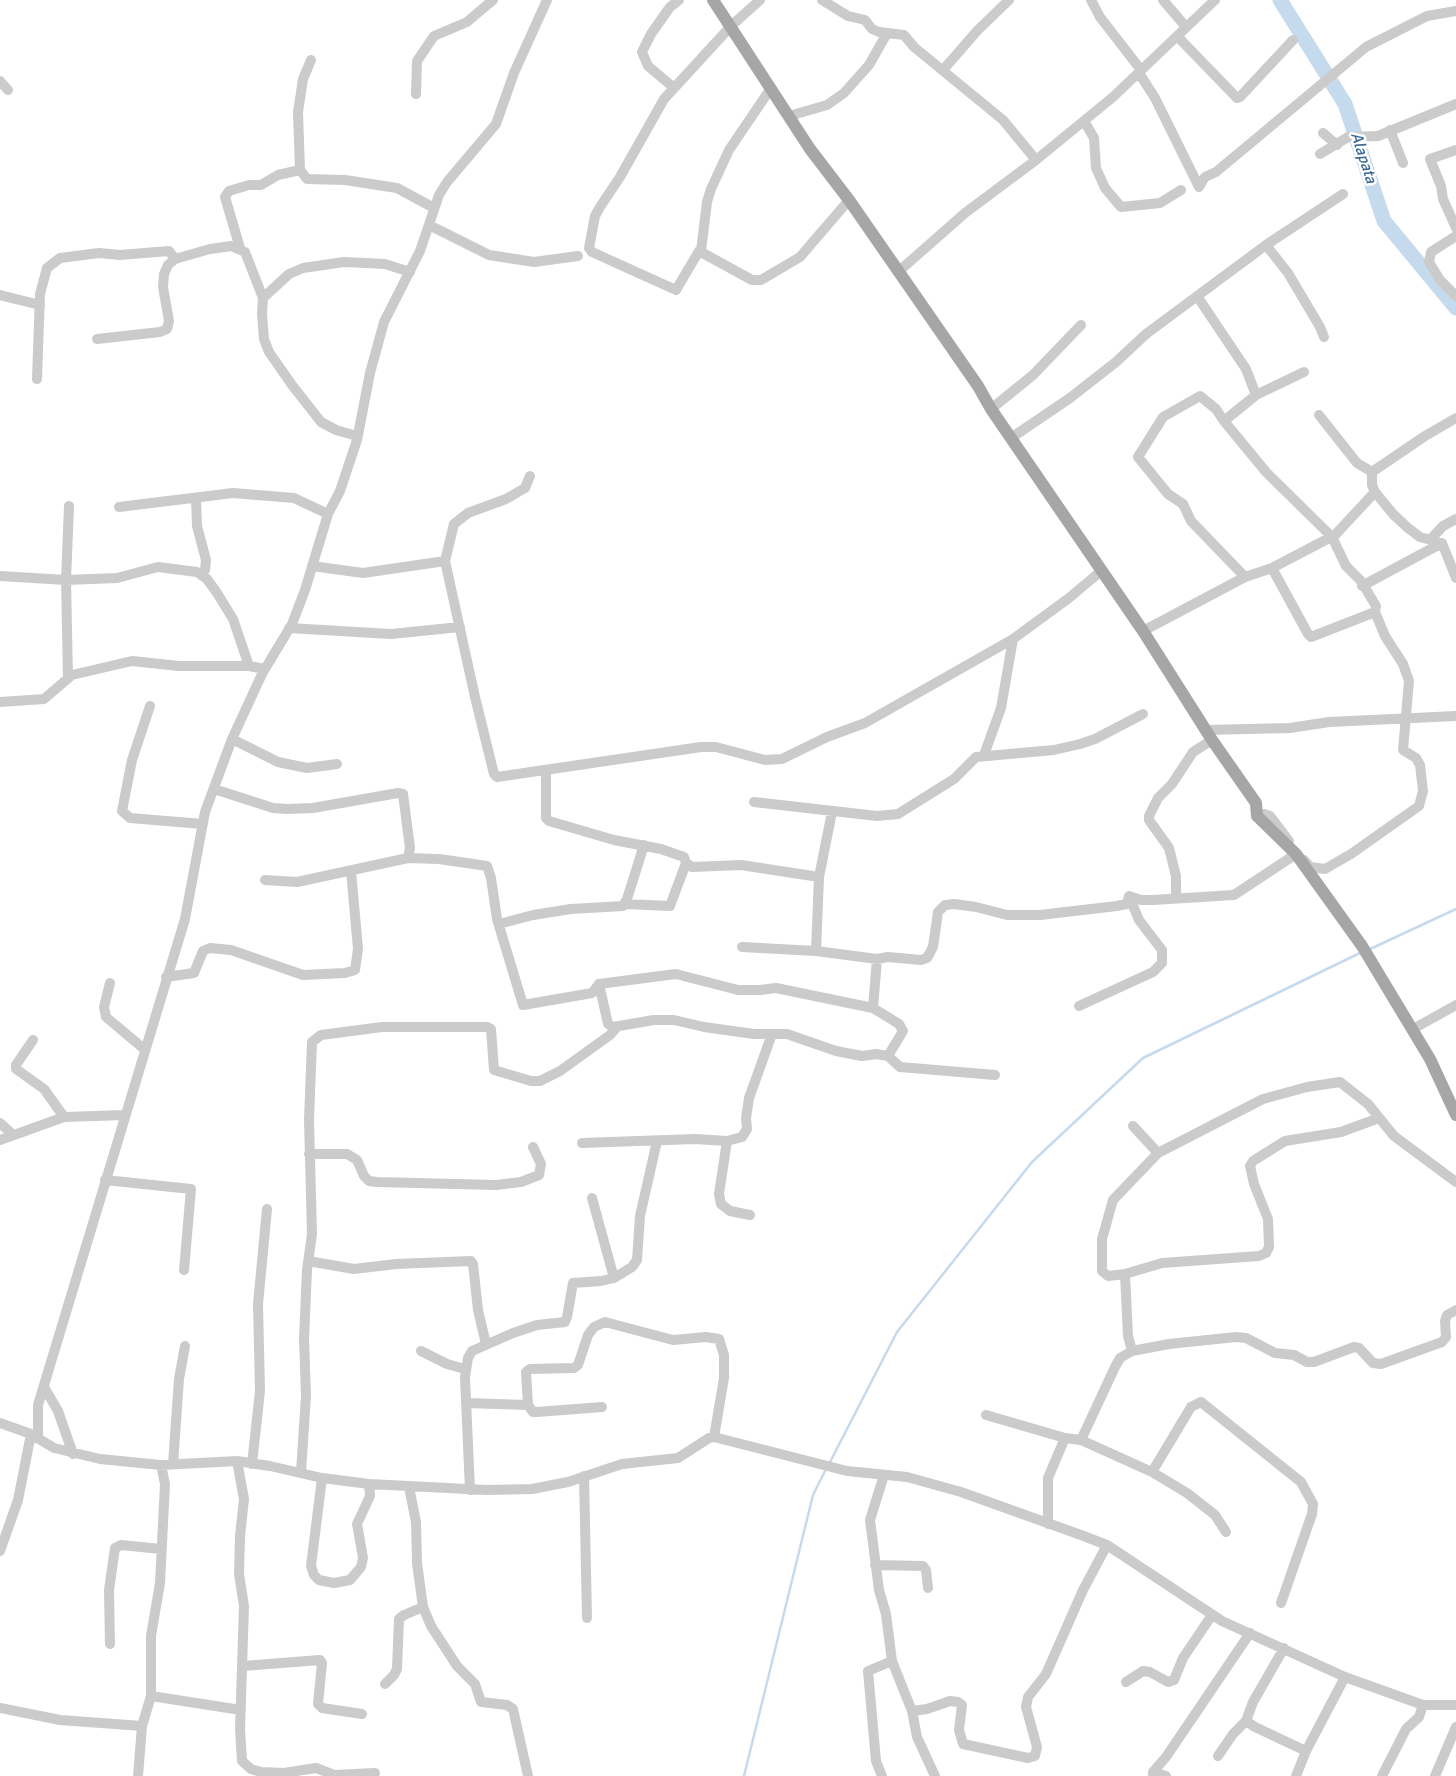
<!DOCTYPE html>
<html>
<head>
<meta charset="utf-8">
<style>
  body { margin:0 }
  canvas { display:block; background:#fff }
</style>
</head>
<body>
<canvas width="1456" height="1776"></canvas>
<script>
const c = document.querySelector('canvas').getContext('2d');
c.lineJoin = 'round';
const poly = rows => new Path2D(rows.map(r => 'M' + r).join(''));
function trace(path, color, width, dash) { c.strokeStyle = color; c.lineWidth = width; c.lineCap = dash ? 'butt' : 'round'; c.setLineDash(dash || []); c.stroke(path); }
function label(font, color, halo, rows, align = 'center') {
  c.font = font + ' Signika,sans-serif'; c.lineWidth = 5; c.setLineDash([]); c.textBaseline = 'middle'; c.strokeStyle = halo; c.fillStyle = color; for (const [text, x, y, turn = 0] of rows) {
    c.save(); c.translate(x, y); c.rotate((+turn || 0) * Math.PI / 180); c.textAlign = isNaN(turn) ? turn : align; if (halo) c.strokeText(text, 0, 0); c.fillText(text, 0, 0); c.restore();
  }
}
const stream = poly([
  [1368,950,1456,909],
  [829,1464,897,1332,1032,1162,1143,1058,1360,953],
  [744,1776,813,1495,826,1469]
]);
const river = poly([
  [1280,0,1345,104,1384,221,1456,308]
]);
const minor = poly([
  [822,0,848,16,865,20,872,29,879,32,904,35,914,47,1003,120,1036,160],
  [1091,0,1100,17,1141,70],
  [1163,0,1186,27],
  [1177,36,1237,98,1240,97,1293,40],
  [311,60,303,79,298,112,300,170,307,179,345,180,397,188,434,208],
  [943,70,977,31,1009,0],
  [1139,73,1155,98,1199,187,1205,177,1216,172,1366,47,1427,16,1456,11],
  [0,81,8,90],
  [673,87,648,66,642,52,651,34,670,7,679,0],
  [771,88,729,150,711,189,707,202,701,251,699,251,752,280,761,280,800,257,849,200],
  [416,94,417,61,434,36,467,22,493,0],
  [789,116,827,105,844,93,869,65,886,35],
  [1084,121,1094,138,1096,168,1105,188,1121,207,1160,203,1181,190],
  [1390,130,1403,163],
  [1323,133,1337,145],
  [1456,150,1430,159,1441,186,1443,199,1456,228],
  [1320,154,1348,137,1378,136,1456,104],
  [429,225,489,255,534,262,578,256],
  [1456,236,1431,252,1429,262,1440,280,1456,296],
  [1266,245,1288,273,1320,327,1324,337],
  [240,248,225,197,229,191,249,185,261,185,278,175,300,170],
  [699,251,676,290,592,252,589,248,595,216,600,207,620,177,664,99,731,26,760,0],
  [898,272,965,213,1036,160,1113,97,1215,0],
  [0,295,40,305],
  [1197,296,1246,369,1256,395],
  [97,339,160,332,167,329,169,321,163,287,164,274,168,265,175,259,210,249,231,246,245,252,263,298],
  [37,379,40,294,47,268,60,258,99,253,120,255,169,251,175,259],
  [991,409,1033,375,1081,325],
  [1224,421,1266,472,1332,537,1346,566,1361,581,1376,606,1375,612,1385,636,1403,664,1409,681,1403,750,1416,758,1420,765,1423,791,1419,806,1351,854,1325,869,1310,867,1304,860],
  [357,436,336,430,321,422,292,385,269,352,264,339,262,314,263,298,289,274,303,268,344,262,365,263,385,264,410,272],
  [1011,438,1070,398,1116,362,1146,334,1266,245,1343,194],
  [1372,472,1425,436,1456,418],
  [196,499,197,526,206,560,205,570,201,575],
  [119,507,233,493,294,498,328,514],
  [1430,540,1443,526,1456,519],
  [1442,543,1456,578],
  [445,561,475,697,494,774,497,777,701,747,716,747,765,760,782,759,827,737,865,723,1013,639],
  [312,566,363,573,445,561,454,524,468,513,506,499,525,488,530,476],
  [1272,568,1308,634,1311,637,1375,612],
  [0,576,66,580,117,578,158,567,197,572,207,579,217,593,233,619,249,666],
  [1245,577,1191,521,1183,504,1168,494,1138,457,1163,417,1200,396,1216,409,1224,421,1256,395,1304,372],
  [1362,586,1442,543,1420,537,1408,528,1393,514,1375,492],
  [289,628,391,634,460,627],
  [1143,631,1245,577,1272,568,1335,535,1375,492,1372,485,1372,472,1357,463,1319,415],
  [68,678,66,580,69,506],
  [0,702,44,699,72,675,132,661,179,666,249,666,265,669],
  [150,706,132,760,122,811,130,818,203,824],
  [1206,730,1290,728,1329,722,1456,716],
  [232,739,278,762,307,768,337,764],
  [984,755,1001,708,1013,639,1069,598,1100,572],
  [546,771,546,818,549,821,614,840,661,849,684,857,686,863,670,906,625,904],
  [214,789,273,808,287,809,313,808,398,793,403,794,410,848,408,858,297,882,265,880],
  [754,802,877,816,898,814,954,779,976,757,1054,750,1080,744,1095,739,1143,714],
  [832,812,819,877,816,951,877,959,888,957,921,960,927,958,933,947,938,912,945,905,954,904,976,907,1007,915,1040,915,1117,906,1127,904,1129,896,1141,900,1153,900,1234,895,1296,854],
  [1257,816,1264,814,1270,816,1289,841],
  [408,858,439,859,487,866,491,878,497,919,523,1005,592,993,599,984,676,974,738,990,760,990,776,988,873,1008,899,1024,903,1031,888,1056,876,1054,862,1056,836,1051,787,1034,754,1034,704,1027,674,1020,654,1020,613,1027,608,1024,599,984],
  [686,863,692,867,741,865,819,877],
  [1176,898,1176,876,1169,848,1149,820,1149,816,1158,798,1172,784,1193,752,1212,740],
  [499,924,533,915,571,909,623,906,627,899,644,845],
  [742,947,816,951],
  [166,977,194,973,203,951,210,948,231,950,303,975,345,973,355,970,358,949,351,871],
  [110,983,104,1007,106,1017,144,1049],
  [1079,1006,1153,972,1162,963,1162,950,1139,920,1129,896],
  [873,1008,877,959],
  [1413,1029,1456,1005],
  [33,1040,16,1065,16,1069,44,1089,64,1117],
  [888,1056,900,1067,995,1075],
  [0,1123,12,1134],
  [1133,1126,1158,1153],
  [0,1140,64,1117,125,1115],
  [727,1141,719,1194,721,1204,730,1211,750,1215],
  [582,1143,695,1139,727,1141,742,1137,747,1129,746,1118,749,1098,772,1034],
  [309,1154,347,1154,357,1160,364,1176,369,1181,377,1182,496,1185,521,1182,539,1175,541,1164,533,1147],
  [105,1180,191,1189,184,1270],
  [592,1198,614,1278],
  [308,1261,354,1269,396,1264,471,1261,473,1264,478,1310,486,1344],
  [1125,1274,1108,1276,1102,1271,1102,1239,1113,1200,1158,1153,1263,1099,1307,1087,1340,1082,1368,1104,1394,1136,1456,1182],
  [421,1351,447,1364,465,1369],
  [1132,1351,1128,1336,1125,1274,1162,1263,1259,1256,1266,1253,1269,1247,1268,1219,1254,1184,1250,1166,1253,1161,1285,1141,1341,1132,1379,1118],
  [44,1387,58,1411,73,1454],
  [466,1403,528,1405,526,1372,530,1369,574,1368,578,1365,588,1335,594,1327,605,1322,673,1340,706,1337,719,1339,724,1355,724,1378,714,1437],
  [528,1405,533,1412,537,1412,602,1407],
  [986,1415,1065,1438,1081,1440,1152,1472,1187,1493,1215,1515,1226,1532],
  [0,1423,31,1434,54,1448,100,1459,161,1465,237,1461,270,1466,322,1478,369,1484,487,1490,532,1489,568,1482,622,1464,678,1458,709,1438,714,1437,847,1471,907,1477,961,1492,1081,1535,1107,1545,1222,1621,1345,1677,1423,1705,1456,1705],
  [38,1439,38,1405,185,919,205,812,232,739,262,674,292,624,305,590,328,514,340,491,357,440,370,373,384,322,420,251,439,195,447,182,496,124,514,73,547,0],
  [1081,1440,1115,1367,1120,1358,1132,1351,1169,1344,1236,1337,1246,1338,1275,1353,1294,1355,1307,1362,1314,1362,1354,1347,1359,1348,1373,1363,1381,1364,1442,1342,1446,1337,1445,1321,1447,1315,1456,1310],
  [237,1461,244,1499,240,1536,239,1574,244,1606,240,1729,242,1761,251,1769,261,1772,284,1773,316,1768,334,1775,375,1773],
  [173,1464,179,1379,185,1346],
  [252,1464,260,1391,258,1304,267,1209],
  [301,1472,306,1396,304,1339,307,1270,312,1234,309,1120,312,1042,321,1035,382,1027,487,1027,491,1029,494,1070,531,1081,540,1081,560,1071,610,1035,617,1027],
  [1152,1472,1191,1407,1201,1402,1301,1482,1313,1504,1312,1514,1281,1603],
  [584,1476,587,1618],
  [322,1478,311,1566,314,1575,319,1580,334,1583,350,1580,361,1567,363,1558,357,1524,370,1496,369,1484],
  [409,1487,416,1522,417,1563,423,1607,431,1626,457,1666,475,1684,481,1702,507,1705,513,1709,528,1776],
  [470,1490,465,1377,468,1358,472,1351,513,1333,537,1325,565,1322,567,1317,573,1283,601,1281,614,1278,632,1267,637,1260,640,1216,657,1141],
  [1048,1524,1048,1478,1065,1438],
  [0,1551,18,1500,31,1434],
  [875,1565,923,1566,926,1570,928,1588],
  [110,1644,109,1590,115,1548,121,1545,161,1549],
  [892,1661,912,1711,927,1709,950,1701,958,1702,962,1705,959,1730,963,1744,1028,1758,1035,1756,1037,1747,1026,1707,1028,1697,1046,1674,1083,1590,1107,1545],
  [243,1666,320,1660,322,1663,318,1704,322,1708,362,1714],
  [1126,1682,1143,1671,1150,1672,1168,1682,1174,1680,1183,1658,1212,1615],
  [385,1684,394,1675,397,1669,399,1619,404,1615,423,1607],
  [151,1696,241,1710],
  [0,1708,60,1720,142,1726],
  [912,1711,917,1737,935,1776],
  [1246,1721,1255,1727,1306,1751],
  [1218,1756,1233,1734,1246,1721,1253,1702,1284,1648],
  [1153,1772,1166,1757,1250,1633],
  [138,1776,142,1726,151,1696,151,1636,160,1583,165,1484,161,1465],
  [882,1776,876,1761,868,1671,892,1661,886,1614,879,1590,870,1520,884,1475],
  [1153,1776,1153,1772,1166,1776],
  [1296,1776,1306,1751,1345,1677],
  [1382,1776,1406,1729,1419,1717,1423,1705],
  [1435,1776,1456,1727]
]);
const major = poly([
  [713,0,810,149,849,200,978,386,991,409,1143,631,1212,740,1256,803,1257,816,1296,854,1362,946,1430,1059,1456,1115]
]);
const waterNames = [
  ["Alapata",1363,158,72]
];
trace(stream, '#c6daee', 2.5);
trace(river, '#c6daee', 15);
trace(minor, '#cbcbcb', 10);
trace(major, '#a6a6a6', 12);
label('italic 16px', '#376896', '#fff', waterNames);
</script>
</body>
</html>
